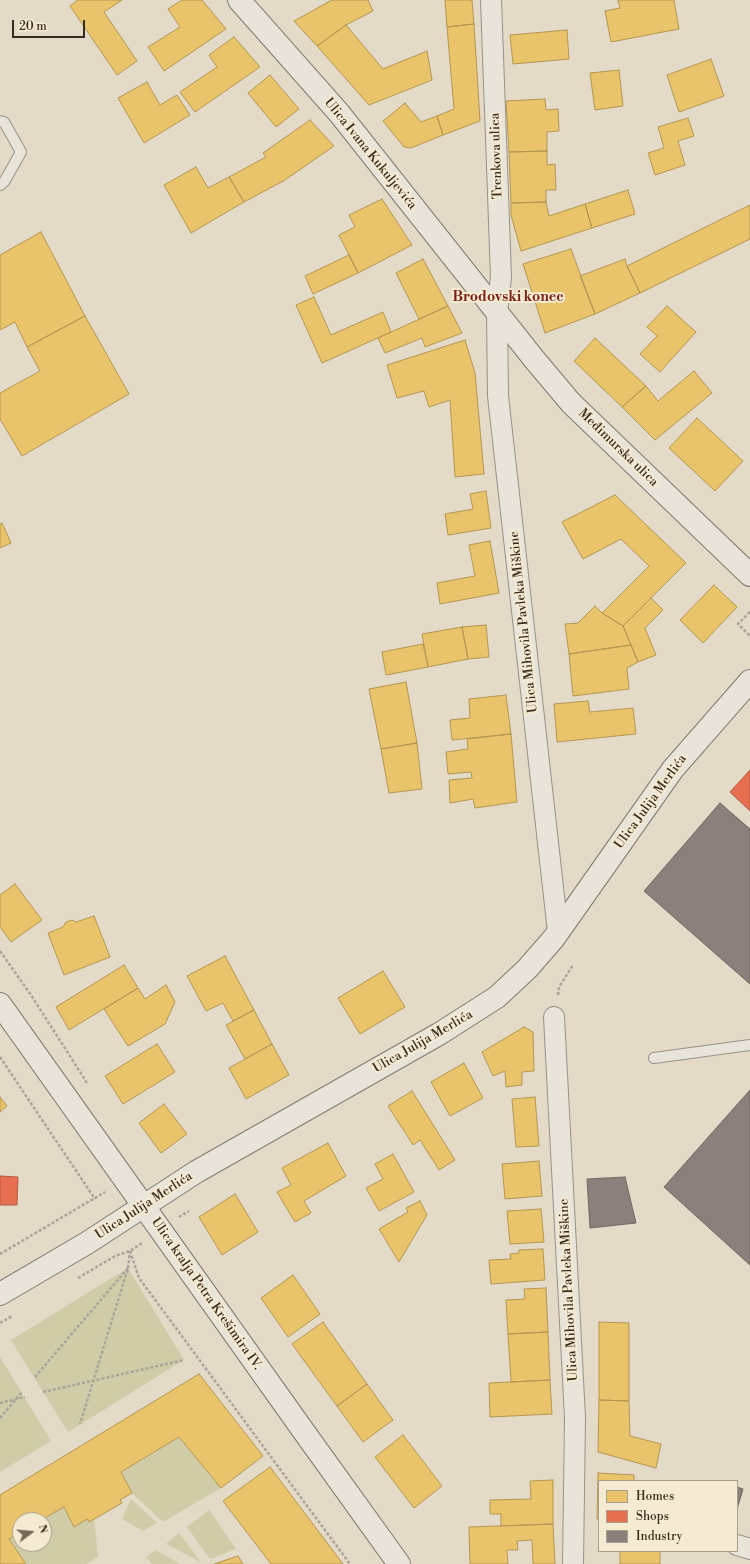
<!DOCTYPE html>
<html>
<head>
<meta charset="utf-8">
<style>
  body { margin:0 }
  #map { position:relative; width:750px; height:1564px; overflow:hidden; background:#e3dac7; font-family:"Libre Bodoni",serif }
  canvas { display:block }
  .legend { position:absolute; left:598px; top:1480px; width:140px; height:72px; box-sizing:border-box; background:#f5ead2; border:1px solid #aa9e8a; margin:0; padding:5px 7px; list-style:none; font-size:12px; color:#3a2c1d }
  .legend li { display:flex; align-items:center; gap:8px; height:20px }
  .legend b { width:20px; border:1px solid #aa9e8a }
  .north { position:absolute; left:12px; top:1512px; width:40px; height:40px; box-sizing:border-box; background:#f5ead2; border:1px solid #aa9e8a; border-radius:50%; rotate:74deg; font-size:11px; font-weight:700; line-height:16px; text-align:center; color:#3a2c1d }
  .north::after { content:''; display:block; margin:auto; width:14px; height:18px; background:#756958; clip-path:polygon(50% 0,100% 100%,50% 72%,0 100%) }
  .scale { position:absolute; left:12px; top:20px; width:73px; height:18px; box-sizing:border-box; border:2px solid #3a2c1d; border-top:0; padding-left:5px; font-size:12px; line-height:14px; white-space:nowrap; color:#3a2c1d; -webkit-text-stroke:3px #f5ead2; paint-order:stroke }
</style>
</head>
<body>
<div id="map">
<canvas width="750" height="1564"></canvas>
<ul class="legend">
<li><b style="height:11px;background:#e9c46a"></b>Homes</li>
<li><b style="height:11px;background:#e76f51"></b>Shops</li>
<li><b style="height:11px;background:#8a817c"></b>Industry</li>
</ul>
<div class="north">N</div>
<div class="scale">20 m</div>
</div>
<script>
const c = document.querySelector('canvas').getContext('2d');
c.lineJoin = 'round';
function fillPath(path, color) { c.fillStyle = color; c.fill(path, 'evenodd'); }
const poly = rows => new Path2D(rows.map(r => 'M' + r).join(''));
function trace(path, color, width, dash) { c.strokeStyle = color; c.lineWidth = width; c.lineCap = dash ? 'butt' : 'round'; c.setLineDash(dash || []); c.stroke(path); }
function label(font, color, halo, rows, align = 'center') {
  c.font = font + ' "Libre Bodoni",serif'; c.lineWidth = 4; c.setLineDash([]); c.textBaseline = 'middle'; c.strokeStyle = halo; c.fillStyle = color; for (const [text, x, y, turn = 0] of rows) {
    c.save(); c.translate(x, y); c.rotate((+turn || 0) * Math.PI / 180); c.textAlign = isNaN(turn) ? turn : align; if (halo) c.strokeText(text, 0, 0); c.fillText(text, 0, 0); c.restore();
  }
}
const green = poly([
  [128,1268,184,1360,68,1432,11,1340],
  [0,1357,51,1441,0,1472],
  [179,1437,221,1488,163,1522,132,1493,121,1472],
  [131,1499,157,1523,143,1531,122,1519],
  [64,1507,74,1526,87,1519,89,1522,94,1519,98,1557,86,1564,26,1564,9,1539,20,1533,20,1544,44,1544,44,1520,41,1520],
  [209,1510,236,1549,210,1559,187,1527],
  [179,1533,201,1562,166,1544],
  [156,1550,180,1564,152,1564,146,1557]
]);
const homes = poly([
  [78,0,122,0,104,12,137,61,117,75,70,6,78,0],
  [182,0,202,0,226,29,164,71,148,47,180,27,168,9,182,0],
  [332,0,368,0,373,11,346,25,317,46,294,21,332,0],
  [445,0,472,0,474,24,447,27,445,0],
  [618,0,674,0,679,29,611,42,605,11,620,8,618,0],
  [474,24,480,121,443,135,437,116,454,109,447,27,474,24],
  [346,25,383,69,427,51,432,80,369,105,317,46,346,25],
  [567,30,569,59,513,64,510,35,567,30],
  [234,37,260,67,195,112,180,92,217,67,209,55,234,37],
  [711,59,724,96,679,112,667,75,711,59],
  [619,70,623,106,595,110,590,73,619,70],
  [270,75,299,109,276,127,248,93,270,75],
  [147,82,160,105,177,95,190,115,144,143,118,98,147,82],
  [545,99,546,110,558,109,559,131,547,132,547,151,509,152,506,101,545,99],
  [405,103,421,122,437,116,443,135,411,148,404,147,383,121,405,103],
  [688,118,694,136,678,141,685,165,655,175,648,153,664,148,658,127,688,118],
  [310,120,334,146,285,180,244,202,229,177,266,157,263,153,310,120],
  [547,151,547,165,555,164,556,190,546,190,546,202,511,203,509,152,547,151],
  [196,167,208,188,229,177,244,202,191,233,164,185,196,167],
  [628,190,635,214,592,228,585,204,628,190],
  [382,199,412,245,358,273,339,235,355,227,349,215,382,199],
  [546,202,549,216,585,204,592,228,521,251,511,215,511,203,546,202],
  [750,205,750,239,640,293,627,266,750,205],
  [41,232,85,316,27,347,15,322,0,330,0,255,41,232],
  [571,249,595,314,545,333,523,264,571,249],
  [349,255,358,273,313,294,305,276,349,255],
  [423,259,448,306,419,319,396,273,423,259],
  [625,259,627,266,640,293,595,314,580,276,625,259],
  [314,297,331,335,383,312,391,332,322,363,296,305,314,297],
  [448,306,462,333,425,347,422,338,385,353,378,338,448,306],
  [667,306,696,332,660,372,640,354,657,336,647,327,667,306],
  [85,316,129,394,22,456,0,419,0,393,40,371,27,347,85,316],
  [595,338,646,386,622,407,574,361,595,338],
  [465,340,475,373,484,474,455,477,450,400,429,407,424,391,397,398,387,365,465,340],
  [694,371,712,393,655,440,622,407,646,386,658,401,694,371],
  [697,418,743,461,715,491,669,448,697,418],
  [486,491,491,528,448,535,445,514,473,509,470,494,486,491],
  [615,495,686,563,623,626,602,613,649,566,621,539,583,559,562,522,615,495],
  [2,523,11,543,0,548,0,524,2,523],
  [490,541,499,593,440,604,437,583,475,576,469,545,490,541],
  [714,585,737,607,703,643,680,620,714,585],
  [651,598,663,610,645,628,656,655,638,662,623,626,651,598],
  [595,606,602,613,623,626,631,645,569,654,565,624,578,623,595,606],
  [486,625,489,657,468,659,462,627,486,625],
  [462,627,468,659,428,667,422,634,462,627],
  [423,644,428,667,386,675,382,652,423,644],
  [631,645,638,662,627,668,629,689,573,696,569,654,631,645],
  [406,682,417,743,381,749,369,689,406,682],
  [506,695,511,734,452,740,450,720,470,718,469,699,506,695],
  [588,701,590,712,633,708,636,734,557,742,554,704,588,701],
  [511,734,517,802,475,808,473,799,450,803,449,780,472,778,471,772,448,774,446,752,468,749,467,739,511,734],
  [417,743,422,789,389,793,381,749,417,743],
  [15,884,42,920,11,942,0,927,0,895,15,884],
  [94,916,110,957,64,975,48,933,63,927,66,922,72,920,76,922,94,916],
  [225,956,254,1010,233,1021,223,1003,206,1011,187,976,225,956],
  [124,965,138,988,69,1030,56,1007,124,965],
  [383,971,405,1007,360,1034,338,998,383,971],
  [166,985,175,1002,165,1024,128,1046,104,1009,138,988,145,999,166,985],
  [254,1010,272,1044,245,1059,226,1025,254,1010],
  [524,1027,533,1032,534,1071,522,1072,522,1085,506,1087,505,1071,493,1076,482,1052,524,1027],
  [157,1044,175,1072,123,1104,105,1076,157,1044],
  [272,1044,289,1075,246,1099,229,1068,272,1044],
  [464,1063,483,1098,450,1116,431,1082,464,1063],
  [412,1091,455,1160,439,1170,420,1140,413,1145,388,1106,412,1091],
  [0,1097,7,1106,0,1112,0,1097],
  [535,1097,539,1146,516,1147,512,1099,535,1097],
  [164,1104,187,1134,161,1153,139,1123,164,1104],
  [328,1143,346,1176,304,1201,311,1213,295,1222,277,1192,291,1185,282,1168,328,1143],
  [393,1154,414,1192,379,1211,366,1188,383,1179,375,1164,393,1154],
  [539,1161,542,1196,505,1199,502,1164,539,1161],
  [235,1194,258,1232,222,1255,199,1217,235,1194],
  [420,1201,427,1215,399,1262,379,1229,408,1212,406,1208,420,1201],
  [541,1209,544,1242,510,1244,507,1211,541,1209],
  [543,1249,545,1280,491,1284,489,1260,511,1259,510,1254,519,1253,519,1250,543,1249],
  [293,1275,320,1314,288,1337,261,1298,293,1275],
  [546,1288,548,1332,508,1334,506,1300,525,1299,524,1289,546,1288],
  [323,1322,367,1384,337,1406,292,1344,323,1322],
  [599,1322,629,1323,629,1401,599,1400,599,1322],
  [548,1332,550,1380,511,1382,508,1334,548,1332],
  [199,1374,263,1456,221,1488,179,1437,121,1472,132,1493,120,1500,122,1503,89,1522,87,1519,74,1527,64,1507,41,1520,20,1520,20,1533,9,1539,26,1564,0,1564,0,1495,199,1374],
  [550,1380,552,1414,490,1417,489,1383,550,1380],
  [367,1384,393,1420,363,1442,337,1406,367,1384],
  [599,1400,629,1401,630,1436,661,1444,656,1468,598,1452,599,1400],
  [403,1435,442,1486,414,1508,375,1457,403,1435],
  [270,1467,343,1564,271,1564,223,1501,270,1467],
  [598,1473,634,1475,634,1481,599,1481,599,1519,597,1519,598,1473],
  [553,1480,553,1524,501,1526,501,1514,490,1514,490,1500,531,1499,530,1481,553,1480],
  [553,1524,555,1564,533,1564,532,1540,517,1541,518,1550,507,1550,508,1564,470,1564,469,1527,553,1524],
  [620,1551,660,1551,660,1564,620,1564,620,1551],
  [238,1556,243,1564,214,1564,238,1556]
]);
const shops = poly([
  [750,770,750,811,730,792,750,770],
  [0,1176,18,1177,17,1205,0,1205,0,1176]
]);
const industry = poly([
  [720,803,750,829,750,984,644,891,720,803],
  [750,1090,750,1265,664,1187,750,1090],
  [625,1177,636,1223,590,1228,587,1179,625,1177],
  [737,1487,743,1489,737,1509,737,1487]
]);
const path = poly([
  [750,612,738,624,750,636],
  [0,951,31,995,87,1083],
  [558,995,559,987,573,965],
  [0,1057,95,1199],
  [179,1217,189,1211],
  [130,1251,139,1278,350,1564],
  [0,1254,105,1192],
  [128,1268,130,1251],
  [78,1278,115,1256,130,1251,142,1243],
  [0,1323,12,1316],
  [35,1377,128,1268,80,1424],
  [43,1392,184,1360],
  [0,1403,25,1397],
  [0,1418,22,1392]
]);
const lane = poly([
  [0,121,4,122,21,152,4,182,0,185],
  [654,1058,750,1045]
]);
const street = poly([
  [491,0,501,277,497,312,498,396,558,932],
  [554,1017,575,1418,573,1564],
  [737,1545,750,1549]
]);
const secondary = poly([
  [239,0,339,113,534,359,571,403,750,575],
  [0,1004,302,1429,399,1564],
  [0,1294,87,1243,196,1172,439,1034,497,997,527,969,554,938,673,769,750,681]
]);
const streetNames = [
  ["Ulica Ivana Kukuljevića",370,154,51],
  ["Trenkova ulica",497,156,-92],
  ["Međimurska ulica",618,448,44],
  ["Ulica Mihovila Pavleka Miškine",524,622,-96],
  ["Ulica Julija Merlića",651,802,-54],
  ["Ulica Julija Merlića",423,1042,-30],
  ["Ulica Julija Merlića",144,1206,-33],
  ["Ulica Mihovila Pavleka Miškine",569,1290,-93],
  ["Ulica kralja Petra Krešimira IV.",206,1294,55]
];
const neighbourhoodNames = [
  ["Brodovski konec",508,298]
];
fillPath(green, '#cfcca7');
fillPath(homes, '#e9c46a');
trace(homes, '#b49653', 1);
fillPath(shops, '#e76f51');
trace(shops, '#b35b41', 1);
fillPath(industry, '#8a817c');
trace(industry, '#726860', 1);
trace(lane, '#999286', 12);
trace(street, '#999286', 22);
trace(secondary, '#817a6e', 24);
trace(path, '#aaa49c', 2.5, [3, 2]);
trace(lane, '#e9e4da', 10);
trace(street, '#e9e4da', 20);
trace(secondary, '#e9e4da', 22);
label('13px', '#3a2c1d', '#f5ead2', streetNames);
label('bold 14px', '#7a1f14', '#f5ead2', neighbourhoodNames);
</script>
</body>
</html>
